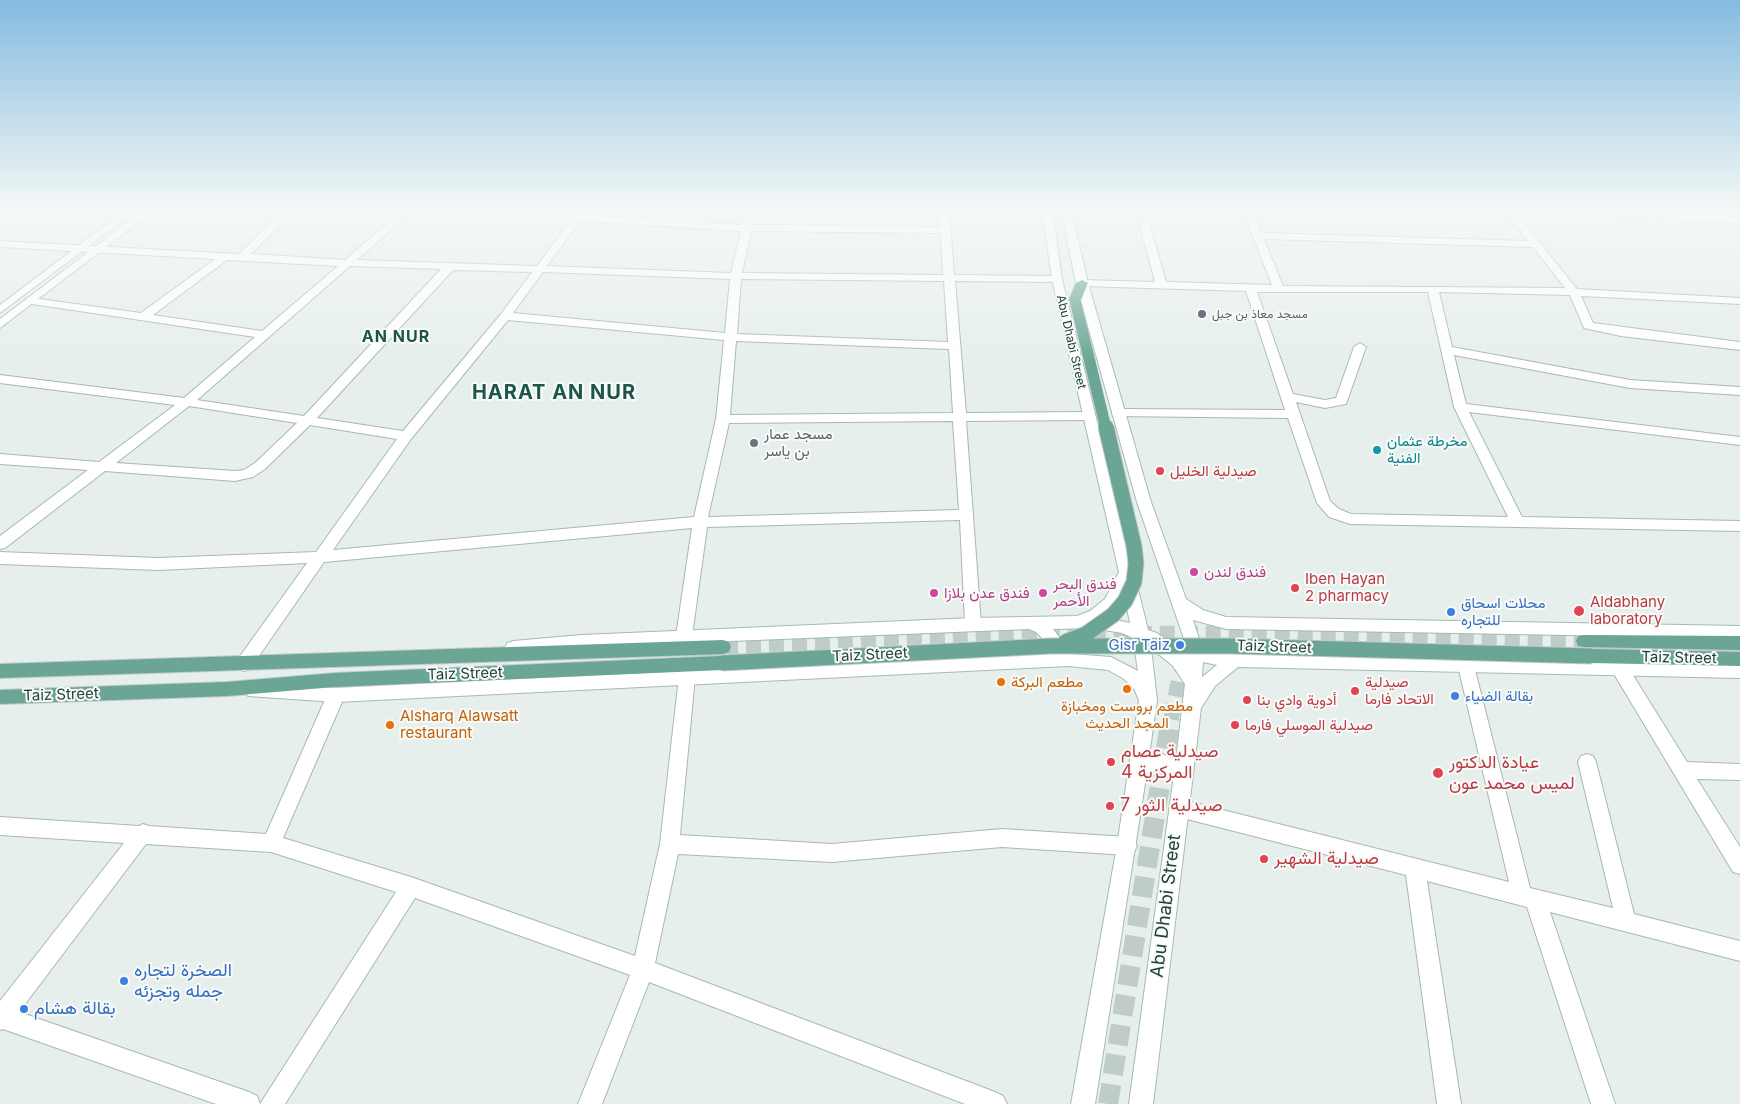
<!DOCTYPE html>
<html>
<head>
<meta charset="utf-8">
<style>
  body { margin:0 }
  canvas { display:block; background:#e6efeb }
</style>
</head>
<body>
<canvas width="1740" height="1104"></canvas>
<script>
const c = document.querySelector('canvas').getContext('2d');
c.lineJoin = 'round';
const poly = rows => new Path2D(rows.map(r => 'M' + r).join(''));
function trace(path, color, width, dash) { c.strokeStyle = color; c.lineWidth = width; c.lineCap = dash ? 'butt' : 'round'; c.setLineDash(dash || []); c.stroke(path); }
function fillPath(path, color) { c.fillStyle = color; c.fill(path, 'evenodd'); }
function label(font, color, halo, rows, align = 'center') {
  c.font = font + ' Inter,Vazirmatn,sans-serif'; c.lineWidth = 4; c.setLineDash([]); c.textBaseline = 'middle'; c.strokeStyle = halo; c.fillStyle = color; for (const [text, x, y, turn = 0] of rows) {
    c.save(); c.translate(x, y); c.rotate((+turn || 0) * Math.PI / 180); c.textAlign = isNaN(turn) ? turn : align; if (halo) c.strokeText(text, 0, 0); c.fillText(text, 0, 0); c.restore();
  }
}
const primaryTunnelFar1 = poly([
  [723,647,1047,634,1227,633,1584,641],
  [1171,719,1179,677,1188,659]
]);
const primaryTunnel = poly([
  [1108,1104,1171,718]
]);
const minor = poly([
  [285,209,295,209,251,254,345,260,404,209,415,209,357,260,537,266,579,209,589,209,584,215,742,225,746,209,756,209,753,225,940,227,939,209,949,209,954,275,1057,276,1062,279,1057,282,955,281,966,413,1088,412,1094,416,1088,420,966,421,981,624,979,628,973,630,967,628,965,624,960,520,707,527,692,636,690,641,684,642,678,641,676,636,692,528,324,562,250,669,244,671,238,669,236,664,238,659,307,563,158,570,0,564,0,552,158,558,316,552,397,439,310,425,265,469,253,477,235,481,105,471,5,548,0,549,0,536,88,470,0,464,0,454,99,462,175,405,0,383,0,375,184,398,255,337,32,304,26,301,32,298,141,313,215,259,0,247,0,241,239,254,285,209],
  [580,221,741,231,731,273,547,266,580,221],
  [751,231,941,233,943,275,742,273,751,231],
  [227,260,338,266,262,331,153,315,227,260],
  [350,266,441,269,304,416,197,400,350,266],
  [453,270,532,272,501,314,403,431,317,418,453,270],
  [543,272,730,279,725,333,513,313,543,272],
  [741,279,944,281,948,342,737,334,741,279],
  [508,320,724,340,716,419,694,517,333,550,411,439,508,320],
  [736,341,949,349,953,413,730,415,736,341],
  [189,406,297,423,255,463,244,470,235,471,116,463,189,406],
  [953,421,959,510,708,517,729,423,953,421],
  [1151,209,1161,209,1160,215,1150,226,1166,282,1272,285,1242,209,1252,209,1262,233,1528,241,1503,209,1513,209,1577,289,1740,298,1740,304,1581,296,1593,323,1740,342,1740,350,1621,336,1584,328,1570,295,1439,292,1452,347,1630,380,1740,387,1740,395,1630,388,1454,355,1466,404,1740,437,1740,445,1469,412,1522,517,1740,521,1740,531,1350,524,1329,517,1317,503,1288,418,1113,416,1112,413,1118,409,1285,410,1246,291,1082,286,1076,283,1082,280,1155,282,1140,226,1150,214,1151,209],
  [1264,239,1533,247,1565,288,1283,286,1264,239],
  [1257,292,1428,292,1454,407,1508,517,1351,514,1339,509,1330,501,1296,402,1325,408,1346,404,1366,347,1360,343,1354,347,1336,398,1325,400,1293,394,1257,292],
  [1551,209,1600,209,1740,217,1740,223,1556,212,1551,209],
  [1466,659,1472,661,1474,666,1530,888,1613,908,1578,762,1581,756,1587,754,1593,756,1596,762,1634,914,1740,941,1740,961,1550,912,1615,1104,1591,1104,1527,907,1427,881,1461,1104,1437,1104,1406,875,1179,817,1172,814,1170,808,1172,802,1179,799,1509,882,1458,666,1460,661,1466,659],
  [1620,662,1626,664,1687,762,1740,764,1740,780,1697,779,1740,847,1740,874,1733,872,1614,674,1612,669,1614,664,1620,662],
  [687,670,693,672,695,677,680,835,832,844,1002,829,1127,837,1134,840,1137,846,1134,852,1127,855,1002,847,832,862,678,854,655,963,995,1092,1003,1096,1007,1104,965,1104,649,982,602,1104,578,1104,630,975,415,898,285,1104,216,1104,3,1029,0,1030,0,1001,124,843,0,835,0,817,139,826,143,824,149,826,266,834,327,695,330,690,336,688,342,690,345,695,283,838,411,877,635,956,660,844,679,677,681,672,687,670],
  [146,844,271,852,396,892,260,1104,257,1096,249,1092,19,1012,146,844]
]);
const tertiary = poly([
  [127,209,138,209,0,313,0,305,127,209],
  [145,209,156,209,0,328,0,319,145,209]
]);
const secondary = poly([
  [1042,209,1052,209,1062,279,1148,630,1157,633,1182,654,1180,650,1185,644,1183,636,1137,502,1076,283,1061,209,1071,209,1088,283,1151,502,1186,599,1203,610,1226,617,1740,626,1740,638,1226,629,1193,620,1202,648,1235,653,1740,664,1740,678,1238,667,1215,686,1201,708,1153,1104,1129,1104,1173,782,1168,774,1159,769,1152,771,1146,777,1095,1104,1071,1104,1117,846,1139,700,1134,689,1124,679,1108,670,1068,666,336,702,248,696,245,691,248,686,254,684,336,688,1038,654,1043,647,1044,640,1036,632,1029,629,582,647,513,655,507,653,505,648,507,643,513,641,582,635,973,618,1077,616,1090,611,1105,599,1119,572,1052,279,1042,209],
  [1124,593,1130,623,1104,617,1117,607,1124,593],
  [1093,628,1122,633,1133,638,1138,671,1111,657,1058,653,1060,638,1053,629,1093,628],
  [1151,648,1173,666,1185,684,1176,760,1160,753,1149,756,1157,700,1151,648],
  [1203,662,1217,665,1202,677,1203,662]
]);
const primary = poly([
  [1082,280,1088,283,1081,300,1075,303,1071,302,1069,300,1076,283,1082,280],
  [1584,635,1740,636,1740,650,1584,647,1578,646,1576,641,1578,636,1584,635],
  [723,640,729,642,731,647,729,652,723,654,0,678,0,664,723,640],
  [1591,649,1740,652,1740,666,1591,663,1585,661,1583,656,1585,651,1591,649],
  [722,656,728,658,730,663,728,668,722,670,335,687,227,696,0,704,0,690,227,682,335,673,722,656]
]);
const primaryBridgeFar1 = poly([
  [1075,300,1106,429]
]);
const primaryBridge = poly([
  [1065,642,1086,634,1113,615,1125,601,1134,582,1136,563,1134,546,1106,427],
  [722,663,1051,646,1230,646,1591,656]
]);
const markers = [
  [1202,314,5,"#6b7280"],
  [754,443,5,"#6b7280"],
  [1377,450,5,"#0f9aa8"],
  [1160,471,5,"#e0444e"],
  [1194,572,5,"#d1479c"],
  [1295,588,5,"#e0444e"],
  [934,593,5,"#d1479c"],
  [1043,593,5,"#d1479c"],
  [1579,611,6,"#e0444e"],
  [1451,612,5,"#3f7fe0"],
  [1180,645,5,"#3f7fe0"],
  [1001,682,5,"#e8710a"],
  [1127,689,5,"#e8710a"],
  [1355,691,5,"#e0444e"],
  [1455,696,5,"#3f7fe0"],
  [1247,700,5,"#e0444e"],
  [390,725,5,"#e8710a"],
  [1235,725,5,"#e0444e"],
  [1111,762,5,"#e0444e"],
  [1438,773,6,"#e0444e"],
  [1110,806,5,"#e0444e"],
  [1264,859,5,"#e0444e"],
  [124,981,5,"#3f7fe0"],
  [24,1009,5,"#3f7fe0"]
];
const farWorshipnames = [
  ["مسجد معاذ بن جبل",1212,314]
];
const farStreetnames = [
  ["Abu Dhabi Street",1071,342,77]
];
const worshipNames = [
  ["مسجد عمار",764,434],
  ["بن ياسر",764,451]
];
const cultureNames = [
  ["مخرطة عثمان",1387,441],
  ["الفنية",1387,458]
];
const healthNames = [
  ["صيدلية الخليل",1170,471],
  ["Iben Hayan",1305,579],
  ["2 pharmacy",1305,596],
  ["Aldabhany",1590,602],
  ["laboratory",1590,619],
  ["صيدلية",1365,682],
  ["الاتحاد فارما",1365,699],
  ["أدوية وادي بنا",1257,700],
  ["صيدلية الموسلي فارما",1245,725]
];
const hotelNames = [
  ["فندق لندن",1204,572],
  ["فندق البحر",1053,584],
  ["الأحمر",1053,601],
  ["فندق عدن بلازا",944,593]
];
const shopNames = [
  ["محلات اسحاق",1461,603],
  ["للتجاره",1461,620],
  ["Gisr Taiz",1170,645,"right"],
  ["بقالة الضياء",1465,696]
];
const streetNames = [
  ["Taiz Street",1274,647,2],
  ["Taiz Street",870,655,-3],
  ["Taiz Street",1679,658,1],
  ["Taiz Street",465,674,-2],
  ["Taiz Street",61,695,-2]
];
const foodNames = [
  ["مطعم البركة",1011,682],
  ["مطعم بروست ومخبازة",1127,706,"center"],
  ["المجد الحديث",1127,723,"center"],
  ["Alsharq Alawsatt",400,716],
  ["restaurant",400,733]
];
const farDistrictnames = [
  ["AN NUR",396,337]
];
const nearHealthnames = [
  ["صيدلية عصام",1121,752],
  ["المركزية 4",1121,773],
  ["عيادة الدكتور",1449,763],
  ["لميس محمد عون",1449,784],
  ["صيدلية الثور 7",1120,806],
  ["صيدلية الشهير",1274,859]
];
const nearStreetnames = [
  ["Abu Dhabi Street",1166,906,-83]
];
const nearShopnames = [
  ["الصخرة لتجاره",134,971],
  ["جمله وتجزئه",134,992],
  ["بقالة هشام",34,1009]
];
const districtNames = [
  ["HARAT AN NUR",554,393]
];
trace(primaryTunnelFar1, '#bfccc8', 15, [15, 8]);
trace(primaryTunnel, '#bfccc8', 20, [20, 10]);
trace(minor, '#a8b8b2', 2);
trace(tertiary, '#a8b8b2', 2);
trace(secondary, '#a4bbb3', 2);
trace(primary, '#c2cac8', 2);
fillPath(minor, '#fff');
fillPath(tertiary, '#fff');
fillPath(secondary, '#fff');
fillPath(primary, '#6aa596');
trace(primaryBridgeFar1, '#c2cac8', 12, []);
trace(primaryBridge, '#c2cac8', 17, []);
trace(primaryBridgeFar1, '#6aa596', 11);
trace(primaryBridge, '#6aa596', 15);
const sky = c.createLinearGradient(0, 0, 0, 363);
sky.addColorStop(0, '#84bce0');
sky.addColorStop(0.58, '#f4f8f6');
sky.addColorStop(1, '#f4f8f600');
c.fillStyle = sky;
c.fillRect(0, 0, 1740, 363);
for (const [x, y, r, color] of markers) { const dot = new Path2D(); dot.arc(x, y, r, 0, 2 * Math.PI); c.fillStyle = color; c.fill(dot); trace(dot, '#f7fbf9', 2); }
label('12px', '#5b616d', '#f7fbf9', farWorshipnames, 'left');
label('12px', '#24423a', '#f7fbf9', farStreetnames);
label('15px', '#5b616d', '#f7fbf9', worshipNames, 'left');
label('15px', '#0d838f', '#f7fbf9', cultureNames, 'left');
label('15px', '#be3a42', '#f7fbf9', healthNames, 'left');
label('15px', '#b23c85', '#f7fbf9', hotelNames, 'left');
label('15px', '#366cbe', '#f7fbf9', shopNames, 'left');
label('15px', '#24423a', '#f7fbf9', streetNames);
label('15px', '#c56008', '#f7fbf9', foodNames, 'left');
c.letterSpacing = '1px';
label('bold 16px', '#1f5548', '#f7fbf9', farDistrictnames);
c.letterSpacing = '0px';
label('18px', '#be3a42', '#f7fbf9', nearHealthnames, 'left');
label('18px', '#24423a', '#f7fbf9', nearStreetnames);
label('18px', '#366cbe', '#f7fbf9', nearShopnames, 'left');
c.letterSpacing = '1px';
label('bold 20px', '#1f5548', '#f7fbf9', districtNames);
c.letterSpacing = '0px';
</script>
</body>
</html>
